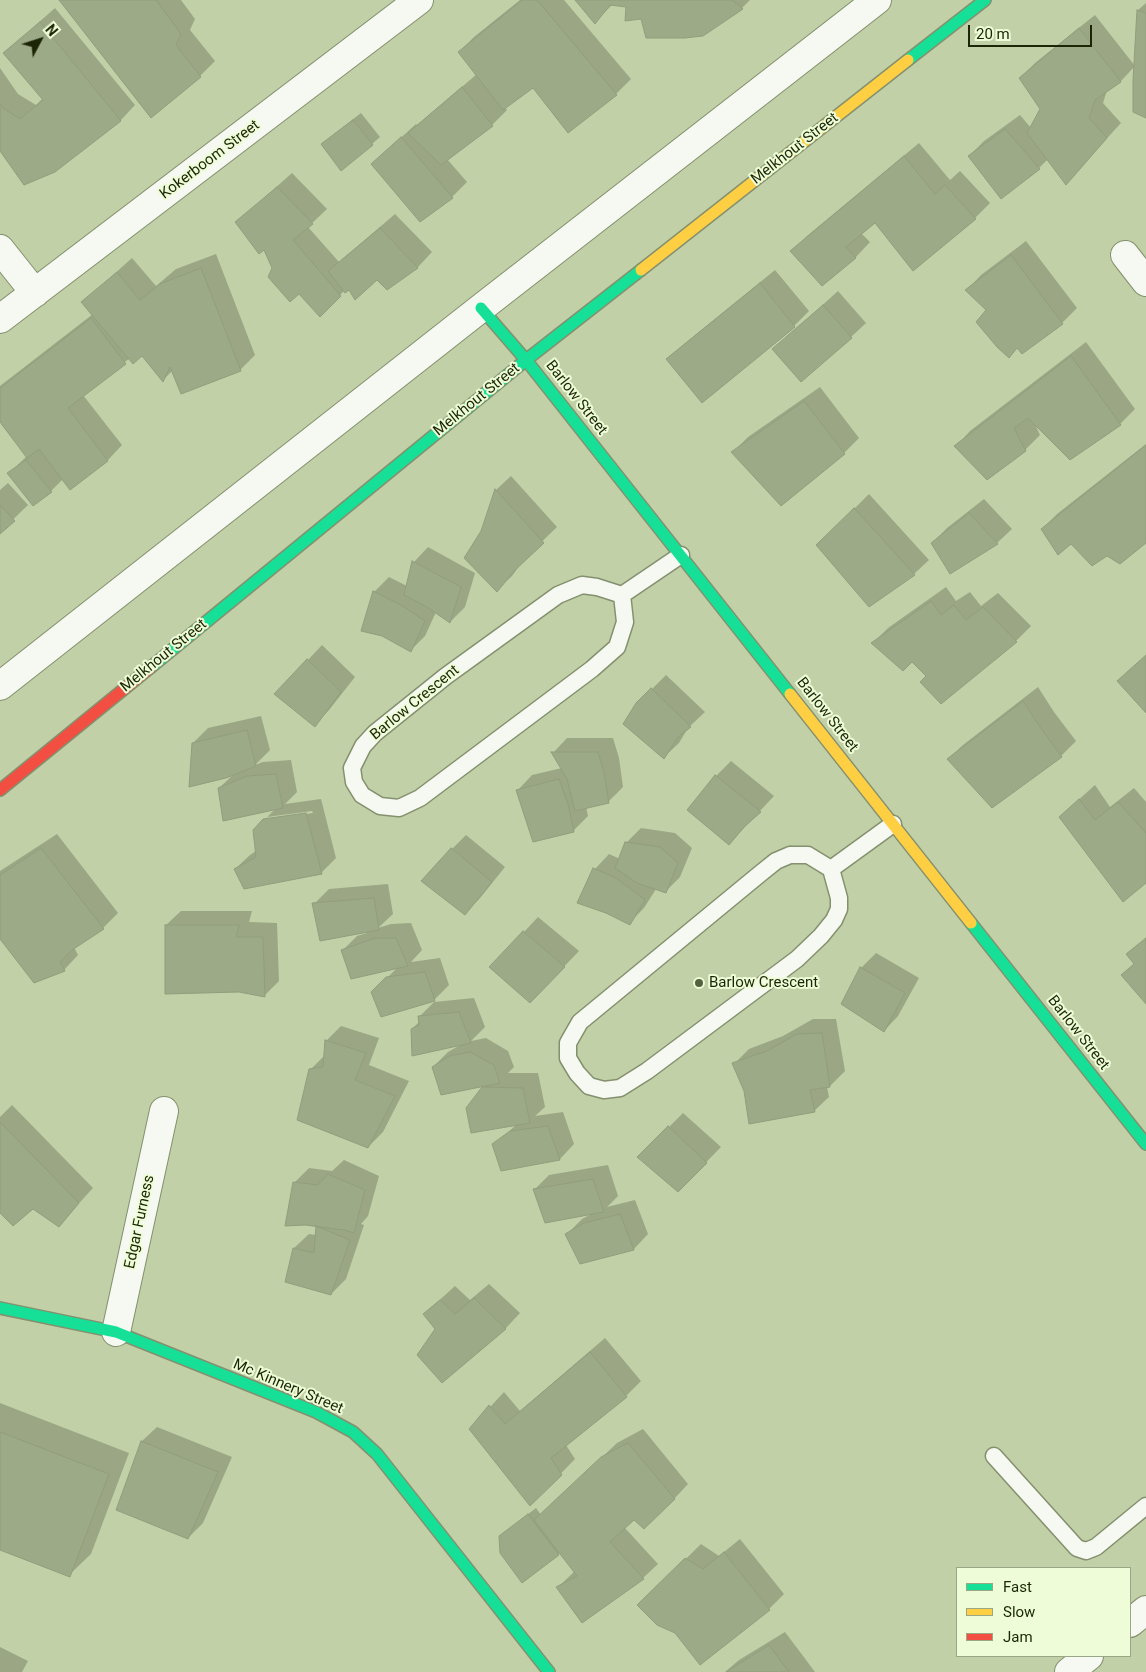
<!DOCTYPE html>
<html>
<head>
<meta charset="utf-8">
<style>
  body { margin:0 }
  #map { position:relative; width:1146px; height:1672px; overflow:hidden; background:#c1d0a6; font-family:Roboto,sans-serif }
  canvas { display:block }
  .legend { position:absolute; left:956px; top:1567px; width:175px; height:90px; box-sizing:border-box; background:#eefdd7; border:1px solid #9aa784; margin:0; padding:6px 9px; list-style:none; font-size:15px; color:#1c2607 }
  .legend li { display:flex; align-items:center; gap:10px; height:25px }
  .legend b { width:25px; border:1px solid #9aa784 }
  .north { position:absolute; left:15px; top:15px; width:50px; height:50px; -webkit-text-stroke:4px #eefdd7; paint-order:stroke; rotate:50deg; font-size:14px; font-weight:700; line-height:20px; text-align:center; color:#1c2607 }
  .north::after { content:''; display:block; margin:auto; width:18px; height:22px; background:#1c2607; clip-path:polygon(50% 0,100% 100%,50% 72%,0 100%) }
  .scale { position:absolute; left:968px; top:25px; width:124px; height:22px; box-sizing:border-box; border:2px solid #1c2607; border-top:0; padding-left:6px; font-size:15px; line-height:18px; white-space:nowrap; color:#1c2607; -webkit-text-stroke:4px #eefdd7; paint-order:stroke }
</style>
</head>
<body>
<div id="map">
<canvas width="1146" height="1672"></canvas>
<ul class="legend">
<li><b style="height:6px;background:#16e098"></b>Fast</li>
<li><b style="height:6px;background:#ffcf43"></b>Slow</li>
<li><b style="height:6px;background:#f24e42"></b>Jam</li>
</ul>
<div class="north">N</div>
<div class="scale">20 m</div>
</div>
<script>
const c = document.querySelector('canvas').getContext('2d');
c.lineJoin = 'round';
function fillPath(path, color) { c.fillStyle = color; c.fill(path, 'evenodd'); }
const poly = rows => new Path2D(rows.map(r => 'M' + r).join(''));
function trace(path, color, width, dash) { c.strokeStyle = color; c.lineWidth = width; c.lineCap = dash ? 'butt' : 'round'; c.setLineDash(dash || []); c.stroke(path); }
function label(font, color, halo, rows, align = 'center') {
  c.font = font + ' Roboto,sans-serif'; c.lineWidth = 4; c.setLineDash([]); c.textBaseline = 'middle'; c.strokeStyle = halo; c.fillStyle = color; for (const [text, x, y, turn = 0] of rows) {
    c.save(); c.translate(x, y); c.rotate((+turn || 0) * Math.PI / 180); c.textAlign = isNaN(turn) ? turn : align; if (halo) c.strokeText(text, 0, 0); c.fillText(text, 0, 0); c.restore();
  }
}
const shadow = poly([
  [61,0,181,0,195,19,190,30,215,61,200,76,151,116],
  [520,0,564,0,631,79,616,94,569,132,533,86,505,107,507,110,492,125,447,159,467,182,452,197,420,221,372,164,416,124,417,125,477,74,459,52,474,37],
  [577,0,750,0,742,8,642,18,628,6,613,4,595,22],
  [1146,3,1146,117,1135,66,1121,81,1107,90,1103,103,1121,123,1066,183,1048,159,1039,168,969,156,984,141,1020,115,1031,128,1041,109,1020,78,1035,63,1095,15,1135,66,1138,10],
  [55,8,135,105,121,120,55,171,0,149,0,68,18,94,36,105,43,98,4,53],
  [361,113,380,137,372,144,330,137],
  [919,143,950,180,960,171,990,203,975,218,913,270,875,221,861,233,870,242,856,257,823,284,792,251,807,236],
  [292,173,327,209,308,227,339,262,395,214,432,252,418,267,388,289,378,278,349,288,345,290,320,315,273,268,265,248,237,222],
  [1026,241,1077,308,1062,323,1022,352,987,310,967,290,981,275],
  [216,254,255,355,240,370,173,370,163,380,142,354,130,358,83,395,122,445,108,460,70,488,63,479,51,491,33,504,9,473,27,456,0,420,0,386,93,314,83,302,132,258,156,286,176,269],
  [775,270,809,311,794,326,702,401,668,359,683,345],
  [838,291,866,323,851,337,774,349],
  [1086,342,1135,409,1120,424,1034,422,1040,435,1025,450,956,446,970,431],
  [820,387,859,438,844,453,781,504,733,452,748,437],
  [1146,444,1146,541,1071,542,1042,529,1057,514],
  [511,476,557,527,525,558,512,576,497,590,482,531,496,490],
  [8,483,28,505,0,532,0,490],
  [869,494,929,560,914,574,818,545],
  [984,499,1012,529,997,543,951,572,932,543,947,528],
  [428,547,475,573,465,607,450,622,436,612,425,636,410,651,374,592,389,577,407,586,414,562],
  [946,587,956,601,970,592,981,606,998,593,1031,626,1016,641,941,703,928,676,913,660,873,643,888,628],
  [322,645,355,677,329,710,315,725,276,694],
  [666,675,705,712,688,728,679,743,664,757,637,704],
  [1038,687,1054,712,1076,741,1061,756,948,759,963,745],
  [261,716,270,750,255,765,263,762,291,760,297,792,285,804,321,799,336,858,321,873,235,869,250,855,256,851,254,831,276,808,219,788,234,774,193,743,208,728],
  [312,811,313,813,267,820,267,817],
  [567,738,613,738,619,758,623,787,608,802,586,807,588,816,573,831,518,790,532,775,562,768,553,753],
  [731,761,774,796,729,844,689,809,716,776],
  [1095,785,1110,807,1134,788,1146,802,1146,882,1075,803],
  [641,828,675,833,692,848,680,877,665,892,656,889,644,908,629,923,579,902,595,869,609,854,620,859,626,843],
  [57,834,118,913,103,928,74,947,78,955,64,970,0,937,0,871],
  [466,835,505,867,480,898,465,913,452,849],
  [388,884,393,914,378,928,391,924,411,923,422,950,411,962,440,958,449,985,434,1000,372,993,398,967,342,951,357,936,367,933,366,931,314,904,329,889],
  [181,911,252,911,249,922,277,923,279,981,264,996,166,925],
  [538,917,579,951,530,1002,524,932],
  [876,953,919,978,898,1016,884,1031,861,968],
  [474,998,485,1027,471,1041,486,1038,508,1051,514,1067,508,1073,538,1073,545,1107,535,1116,563,1112,574,1144,560,1159,494,1145,517,1124,467,1108,485,1085,433,1067,448,1052,462,1044,412,1029,420,1021,419,1017,434,1002],
  [813,1019,836,1019,845,1071,830,1086,827,1087,829,1097,814,1111,745,1091,734,1064,749,1049,783,1036],
  [341,1026,379,1038,369,1065,409,1081,383,1132,368,1147,310,1070,325,1055,326,1041],
  [12,1105,93,1188,59,1225,33,1208,0,1211,0,1117],
  [683,1113,721,1147,678,1191,639,1157],
  [344,1160,379,1176,368,1216,361,1224,364,1225,346,1279,331,1294,294,1248,309,1234,316,1235,317,1225,294,1183,309,1168,332,1171],
  [608,1165,618,1196,607,1207,635,1200,648,1234,634,1249,581,1263,567,1234,582,1219,593,1213,534,1190,549,1175],
  [489,1284,520,1313,506,1328,442,1382,436,1329,424,1314,455,1286,470,1300],
  [605,1338,641,1381,626,1396,566,1445,575,1459,531,1504,470,1429,504,1392,520,1411],
  [0,1403,129,1453,91,1554,69,1575,0,1549],
  [157,1427,232,1457,203,1523,188,1538,118,1510,142,1441],
  [643,1429,688,1484,674,1499,634,1519,624,1527,658,1564,643,1578,558,1587,575,1571,561,1552,523,1581,500,1536,536,1508,541,1515,617,1443],
  [740,1539,784,1594,769,1609,639,1605,701,1544,719,1556],
  [785,1632,815,1672,725,1672,739,1660],
  [0,1647,28,1661,22,1672,0,1672]
]);
const building = poly([
  [59,0,156,0,181,34,176,45,201,77,151,118,59,0],
  [522,0,537,0,617,95,568,133,533,88,503,110,458,52,522,0],
  [575,0,732,0,743,9,703,36,685,38,646,38,641,19,625,21,626,7,610,5,595,24,575,0],
  [1137,10,1146,13,1146,118,1133,112,1133,80,1137,10],
  [40,22,121,121,55,172,24,185,0,151,0,103,3,108,20,119,43,100,3,53,40,22],
  [1079,28,1121,82,1095,100,1089,118,1107,138,1066,185,1027,133,1040,109,1019,78,1079,28],
  [462,87,493,126,441,165,408,133,462,87],
  [353,120,373,145,341,171,321,144,353,120],
  [1005,129,1040,169,1001,199,968,156,1005,129],
  [401,137,453,198,420,222,371,164,401,137],
  [904,156,935,194,945,185,976,219,913,271,875,223,846,247,856,258,822,286,790,251,904,156],
  [277,187,313,224,293,240,341,296,320,317,299,294,290,302,268,277,272,268,264,250,259,254,235,222,277,187],
  [380,228,418,268,387,290,377,280,355,300,349,290,345,293,328,271,380,228],
  [1011,255,1063,324,1022,354,1017,348,1009,358,997,347,976,322,986,310,965,290,1011,255],
  [201,268,241,371,181,394,170,367,163,382,142,356,133,364,81,302,117,272,140,300,160,284,201,268],
  [760,283,795,327,702,403,666,359,760,283],
  [823,305,852,338,801,382,772,349,823,305],
  [91,318,126,364,68,408,108,461,70,490,39,449,27,458,0,422,0,388,91,318],
  [1071,356,1121,425,1070,460,1028,418,1014,428,1026,451,987,480,954,446,1071,356],
  [804,401,845,454,781,506,731,452,804,401],
  [1146,445,1146,543,1120,564,1107,556,1092,566,1071,544,1058,555,1041,529,1146,445],
  [26,460,52,492,33,506,7,473,26,460],
  [495,489,544,543,514,571,497,592,464,558,481,531,495,489],
  [0,505,15,521,0,534,0,505],
  [854,508,915,575,869,607,816,545,854,508],
  [969,513,998,544,950,574,931,543,969,513],
  [412,561,461,587,450,623,427,607,404,595,412,561],
  [373,591,401,605,425,621,411,652,382,636,361,631,373,591],
  [931,601,941,615,954,605,966,620,983,607,1017,642,941,704,920,682,926,676,912,662,903,671,871,643,931,601],
  [1146,655,1146,713,1117,681,1146,655],
  [307,659,341,692,315,727,274,694,307,659],
  [651,688,691,727,678,737,664,759,623,724,636,703,651,688],
  [1023,701,1040,727,1062,757,992,808,947,759,1023,701],
  [247,730,256,766,226,778,189,787,192,743,247,730],
  [551,752,598,752,604,773,609,803,575,811,567,779,551,752],
  [276,774,283,808,223,821,218,788,247,776,276,774],
  [715,775,761,812,744,827,729,845,687,810,715,775],
  [559,779,568,804,574,832,533,842,516,790,559,779],
  [1079,799,1095,820,1118,802,1146,833,1146,883,1123,902,1059,817,1079,799],
  [306,813,322,874,244,889,234,869,256,857,253,830,263,819,306,813],
  [625,842,660,847,678,863,666,893,637,883,615,868,625,842],
  [41,848,104,929,72,950,60,962,65,971,34,983,0,939,0,875,41,848],
  [451,848,492,882,465,915,421,881,451,848],
  [593,868,616,878,645,900,630,925,606,913,577,903,593,868],
  [374,898,379,930,320,941,312,903,374,898],
  [165,925,239,925,236,937,263,937,265,997,239,992,165,994,165,925],
  [523,931,565,967,530,1003,489,967,523,931],
  [375,938,396,938,408,966,351,979,341,950,375,938],
  [1146,938,1146,1004,1121,975,1134,964,1126,954,1146,938],
  [860,967,905,993,884,1032,841,1004,860,967],
  [425,972,435,1001,381,1017,371,992,386,977,425,972],
  [459,1012,471,1043,412,1056,411,1029,419,1025,418,1016,459,1012],
  [822,1033,830,1087,810,1090,815,1112,749,1124,744,1091,732,1063,767,1051,797,1034,822,1033],
  [325,1040,366,1053,355,1080,395,1096,368,1148,297,1120,309,1069,323,1067,325,1040],
  [470,1052,494,1065,500,1083,441,1095,432,1067,449,1056,470,1052],
  [482,1087,523,1088,530,1123,471,1133,466,1108,482,1087],
  [0,1122,79,1203,59,1227,33,1209,13,1226,0,1213,0,1122],
  [548,1126,560,1160,501,1171,492,1144,510,1131,548,1126],
  [668,1126,707,1163,678,1192,637,1157,668,1126],
  [328,1174,365,1190,354,1233,344,1230,305,1225,285,1226,293,1182,318,1185,328,1174],
  [593,1179,604,1212,545,1223,533,1189,593,1179],
  [620,1214,634,1250,580,1264,565,1234,584,1223,620,1214],
  [316,1226,350,1240,331,1295,285,1282,293,1248,314,1253,316,1226],
  [474,1298,506,1329,442,1383,417,1355,435,1329,423,1314,440,1300,455,1314,474,1298],
  [590,1352,627,1397,551,1458,562,1475,530,1506,469,1429,489,1405,505,1424,590,1352],
  [0,1432,109,1474,70,1577,0,1550,0,1432],
  [141,1441,218,1472,188,1539,116,1510,141,1441],
  [628,1443,675,1499,644,1529,634,1520,610,1542,644,1579,582,1623,556,1587,577,1576,534,1520,601,1457,628,1443],
  [528,1514,559,1555,522,1583,500,1553,499,1536,528,1514],
  [724,1552,770,1610,700,1665,675,1633,657,1625,637,1605,685,1558,703,1569,724,1552],
  [769,1645,789,1672,726,1672,769,1645]
]);
const lane = poly([
  [582,585,597,587,622,595,625,622,617,647,592,669,420,798,399,808,380,806,362,795,354,782,352,768,363,746,375,733,446,676,558,595,582,585],
  [622,595,681,555],
  [790,855,808,855,831,869,839,898,839,909,834,920,821,936,797,959,647,1071,620,1088,604,1090,589,1086,577,1073,568,1058,568,1043,580,1022,761,873,776,861,790,855],
  [831,869,893,824],
  [994,1456,1077,1548,1086,1551,1096,1547,1146,1506]
]);
const street = poly([
  [0,249,35,293],
  [1125,255,1146,282],
  [0,319,419,0],
  [0,686,481,308,877,0],
  [116,1332,164,1111],
  [1130,1623,1146,1610],
  [1069,1672,1089,1656]
]);
const fast = poly([
  [908,60,985,0],
  [481,308,526,360,790,694],
  [151,667,526,360,641,270],
  [971,923,1146,1144],
  [0,1308,116,1332,316,1412,353,1432,377,1454,549,1672]
]);
const slow = poly([
  [641,270,908,60],
  [790,694,971,923]
]);
const jam = poly([
  [0,790,151,667]
]);
const markers = [
  [699,983,5,"#56623f"]
];
const streetNames = [
  ["Melkhout Street",795,149,-38],
  ["Kokerboom Street",210,160,-37],
  ["Barlow Street",576,398,52],
  ["Melkhout Street",477,400,-39],
  ["Melkhout Street",164,656,-39],
  ["Barlow Crescent",415,703,-39],
  ["Barlow Street",827,715,52],
  ["Barlow Street",1078,1033,52],
  ["Edgar Furness",140,1222,-78],
  ["Mc Kinnery Street",288,1387,23]
];
const poiNames = [
  ["Barlow Crescent",709,983]
];
fillPath(shadow, '#0003');
fillPath(building, '#9daa88');
trace(building, '#919d7c', 1);
trace(lane, '#84906e', 19);
trace(street, '#84906e', 30);
trace(fast, '#84906e', 14);
trace(slow, '#84906e', 14);
trace(jam, '#84906e', 14);
trace(lane, '#f6f8f2', 16);
trace(street, '#f6f8f2', 28);
trace(fast, '#16e098', 11);
trace(slow, '#ffcf43', 11);
trace(jam, '#f24e42', 11);
for (const [x, y, r, color] of markers) { const dot = new Path2D(); dot.arc(x, y, r, 0, 2 * Math.PI); c.fillStyle = color; c.fill(dot); trace(dot, '#eefdd7', 2); }
label('15px', '#1c2607', '#eefdd7', streetNames);
label('15px', '#1c2607', '#eefdd7', poiNames, 'left');
</script>
</body>
</html>
